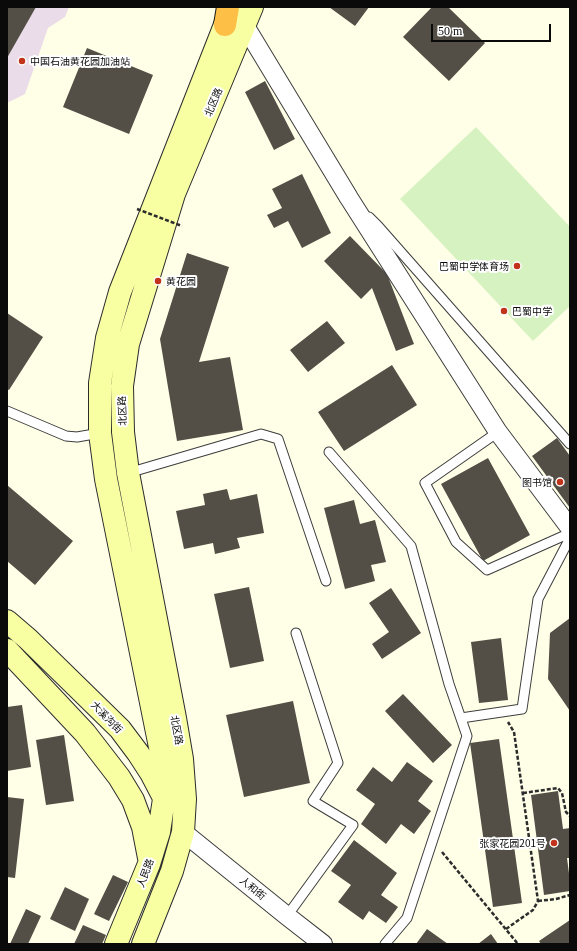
<!DOCTYPE html>
<html>
<head>
<meta charset="utf-8">
<style>
  body { margin:0 }
  #map { position:relative; width:577px; height:951px; overflow:hidden; background:#ffffe7; font-family:Georgia,serif }
  canvas { display:block }
  .frame { position:absolute; inset:0; border:8px solid #0a0a0a; pointer-events:none }
  .scale { position:absolute; left:431px; top:24px; width:120px; height:18px; box-sizing:border-box; border:2px solid #0a0a0a; border-top:0; padding-left:5px; font-size:12px; line-height:14px; white-space:nowrap; color:#0a0a0a; -webkit-text-stroke:3px #fff; paint-order:stroke }
</style>
</head>
<body>
<div id="map">
<canvas width="577" height="951"></canvas>
<div class="frame"></div>
<div class="scale">50 m</div>
</div>
<script>
const c = document.querySelector('canvas').getContext('2d');
c.lineJoin = 'round';
function fillPath(path, color) { c.fillStyle = color; c.fill(path, 'evenodd'); }
const poly = rows => new Path2D(rows.map(r => 'M' + r).join(''));
function trace(path, color, width, dash) { c.strokeStyle = color; c.lineWidth = width; c.lineCap = dash ? 'butt' : 'round'; c.setLineDash(dash || []); c.stroke(path); }
function label(font, color, halo, rows, align = 'center') {
  c.font = font + ' Georgia,"Noto Sans SC",serif'; c.lineWidth = 4; c.setLineDash([]); c.textBaseline = 'middle'; c.strokeStyle = halo; c.fillStyle = color; for (const [text, x, y, turn = 0] of rows) {
    c.save(); c.translate(x, y); c.rotate((+turn || 0) * Math.PI / 180); c.textAlign = isNaN(turn) ? turn : align; if (halo) c.strokeText(text, 0, 0); c.fillText(text, 0, 0); c.restore();
  }
}
const industrial = poly([
  [7,7,69,7,65,17,48,28,25,94,9,102,7,102]
]);
const pitch = poly([
  [476,127,570,227,570,306,533,341,400,199]
]);
const building = poly([
  [7,7,36,7,7,58],
  [329,7,369,7,355,26],
  [432,7,448,7,485,43,449,81,403,37],
  [87,48,153,75,129,134,63,107],
  [265,81,295,139,274,150,245,92],
  [302,174,331,233,302,248,288,221,274,228,267,215,282,208,272,189],
  [350,236,387,274,414,344,396,351,372,288,361,299,324,261],
  [187,253,229,267,199,362,230,357,243,430,177,441,160,339],
  [7,313,43,337,9,390,7,389],
  [327,321,345,343,308,372,290,350],
  [392,365,417,405,344,451,318,412],
  [557,438,570,456,570,508,532,456],
  [488,458,530,535,483,561,441,484],
  [7,485,73,541,35,585,7,561],
  [227,489,230,500,257,494,264,533,237,538,240,548,215,554,213,543,184,549,176,511,205,505,203,494],
  [354,500,360,524,375,520,386,562,371,565,375,581,345,589,324,508],
  [249,587,264,661,230,668,214,594],
  [391,588,421,633,382,659,372,644,389,632,369,603],
  [570,618,570,711,548,679,550,633],
  [501,638,508,700,479,703,471,642],
  [403,694,452,745,433,763,385,711],
  [293,701,310,783,244,797,226,715],
  [22,705,31,767,7,771,7,707],
  [64,735,74,801,46,805,36,740],
  [499,739,522,903,493,907,470,743],
  [407,762,433,781,418,801,431,811,414,834,401,824,386,844,361,824,375,804,356,790,373,767,392,782],
  [558,791,563,829,570,828,570,858,567,858,570,881,570,891,544,895,531,795],
  [7,797,24,799,15,878,7,877],
  [354,840,397,873,381,895,398,907,386,923,369,911,363,920,338,902,351,885,331,871],
  [113,875,128,882,109,921,94,914],
  [65,887,89,899,75,931,50,919],
  [26,909,41,916,28,944,10,944],
  [570,920,570,944,541,944,539,941],
  [83,925,106,935,102,944,74,944],
  [427,929,448,944,416,944],
  [491,934,498,944,478,944]
]);
const path = poly([
  [523,793,558,788,562,793,566,812,570,816],
  [442,852,518,944],
  [538,901,556,899,570,895],
  [506,929,533,910,538,901,514,732,508,722]
]);
const lane = poly([
  [369,217,378,226,570,444],
  [7,411,66,436,77,437,100,433],
  [498,432,425,483,456,542,487,570,570,533],
  [329,452,411,546,449,684,467,736,407,918,385,944],
  [128,473,261,434,278,439,326,581],
  [461,718,522,709,538,599,570,538],
  [287,916,353,825,313,801,338,763,296,633]
]);
const street = poly([
  [245,26,349,198,498,432,570,528],
  [183,832,287,916,323,944]
]);
const secondary = poly([
  [7,621,28,639,120,729,138,753,151,773,163,796],
  [7,650,85,733,119,777,133,800,143,827,149,858],
  [116,944,149,864,159,832,164,799,164,767,106,479,100,433,100,383,107,338,120,292,232,7],
  [143,944,172,871,183,832,185,799,182,759,175,718,128,473,123,432,122,386,128,344,174,194,252,7]
]);
const highway = poly([
  [225,25,228,7]
]);
const pathBridge = poly([
  [137,209,182,226]
]);
const markers = [
  [22,61,4,"#c1341b"],
  [517,266,4,"#c1341b"],
  [158,281,4,"#c1341b"],
  [504,311,4,"#c1341b"],
  [560,482,4,"#c1341b"],
  [554,843,4,"#c1341b"]
];
const poiNames = [
  ["中国石油黄花园加油站",30,61],
  ["巴蜀中学体育场",509,266,"right"],
  ["黄花园",166,281],
  ["巴蜀中学",512,311],
  ["图书馆",552,482,"right"],
  ["张家花园201号",546,843,"right"]
];
const streetNames = [
  ["北区路",213,102,-67],
  ["北区路",122,411,-92],
  ["大溪沟街",107,717,46],
  ["北区路",177,730,80],
  ["人民路",145,873,-69],
  ["人和街",253,888,39]
];
fillPath(industrial, '#eadde9');
fillPath(pitch, '#d7f2c1');
fillPath(building, '#534e46');
trace(lane, '#3d3d3d', 11);
trace(street, '#3d3d3d', 20);
trace(secondary, '#2c2c2c', 24);
trace(highway, '#1b1b1b', 24);
trace(path, '#2c2c2c', 2.5, [4, 2]);
trace(lane, '#fff', 9);
trace(street, '#fff', 18);
trace(secondary, '#f7ffa2', 22);
trace(highway, '#febf46', 22);
trace(pathBridge, '#2c2c2c', 2.5, [4, 2]);
for (const [x, y, r, color] of markers) { const dot = new Path2D(); dot.arc(x, y, r, 0, 2 * Math.PI); c.fillStyle = color; c.fill(dot); trace(dot, '#fff', 1.5); }
label('10px', '#0a0a0a', '#fff', poiNames, 'left');
label('10px', '#0a0a0a', '#fff', streetNames);
</script>
</body>
</html>
